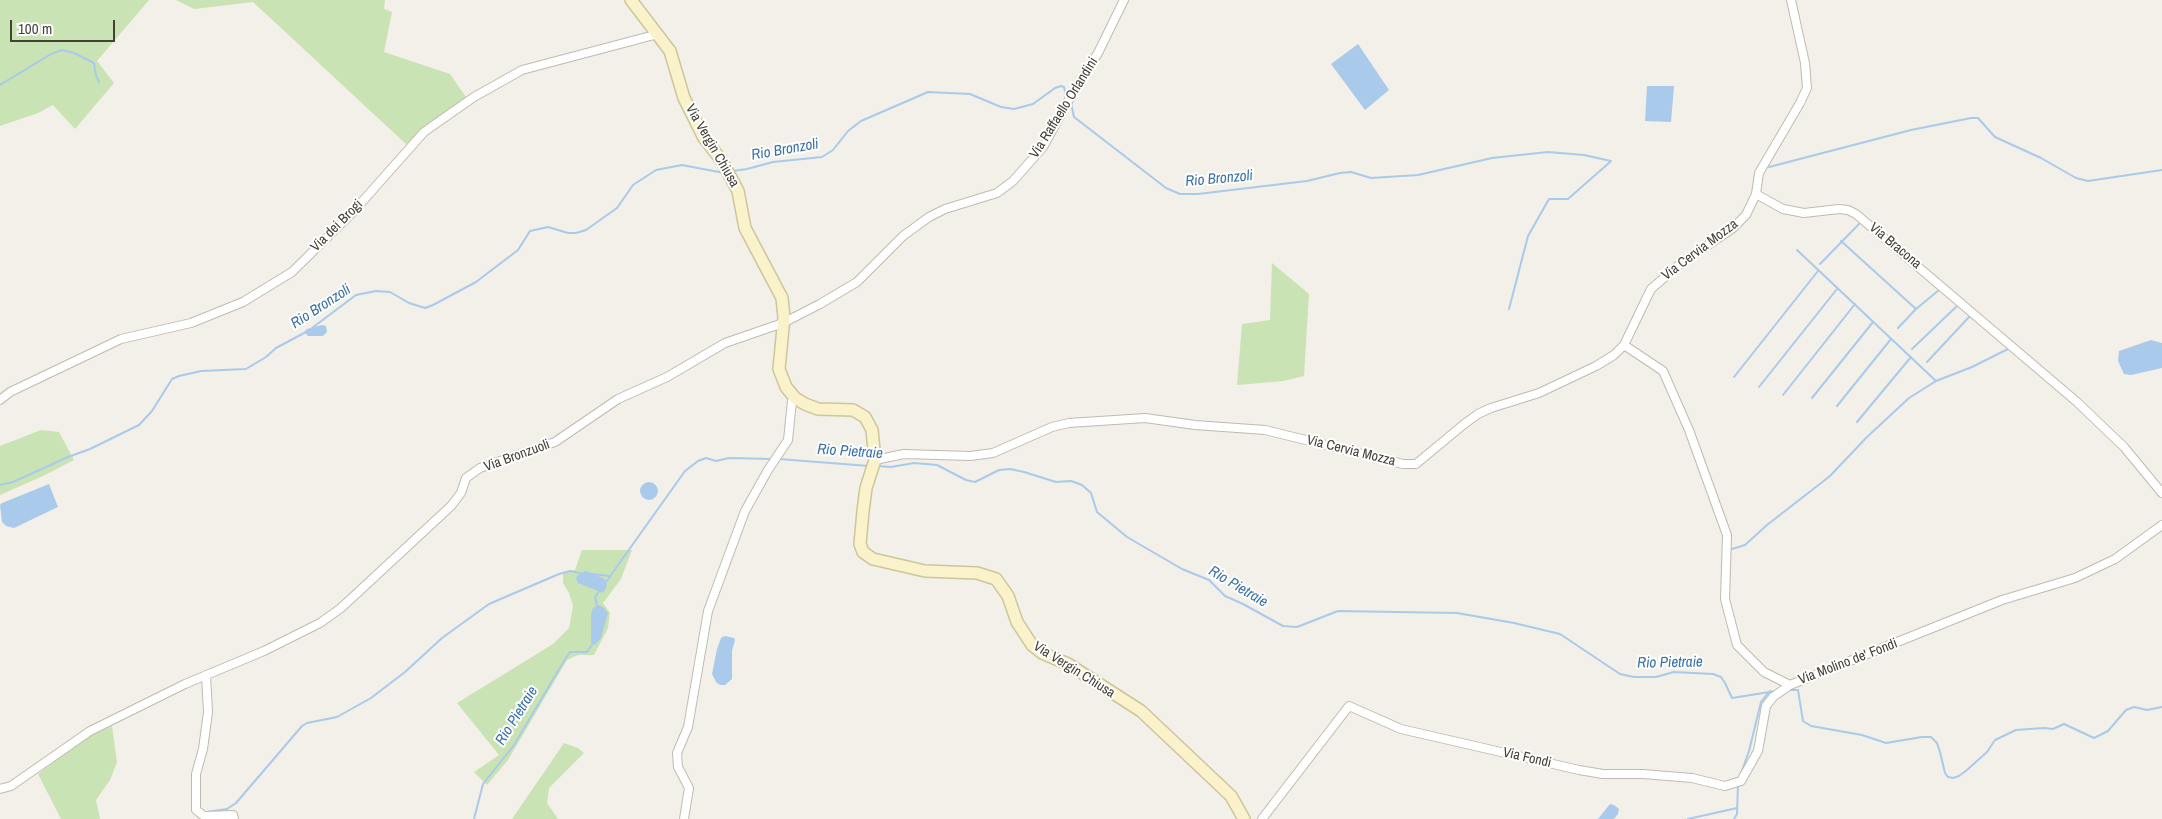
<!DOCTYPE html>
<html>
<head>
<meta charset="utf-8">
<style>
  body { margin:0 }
  #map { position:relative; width:2162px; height:819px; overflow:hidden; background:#f2f0e8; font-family:"Archivo Narrow",sans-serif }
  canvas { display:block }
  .scale { position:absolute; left:10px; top:20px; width:105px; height:22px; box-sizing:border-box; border:2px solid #454137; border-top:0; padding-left:6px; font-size:15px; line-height:18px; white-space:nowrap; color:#454137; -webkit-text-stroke:4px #fff; paint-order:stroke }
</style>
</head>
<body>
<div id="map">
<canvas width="2162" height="819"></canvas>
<div class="scale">100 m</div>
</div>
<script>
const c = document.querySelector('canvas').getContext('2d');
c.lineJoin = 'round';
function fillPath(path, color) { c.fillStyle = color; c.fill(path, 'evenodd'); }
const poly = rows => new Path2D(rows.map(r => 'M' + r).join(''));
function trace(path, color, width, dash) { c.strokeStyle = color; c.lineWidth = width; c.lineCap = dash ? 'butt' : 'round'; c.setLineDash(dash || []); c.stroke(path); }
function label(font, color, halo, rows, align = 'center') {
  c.font = font + ' "Archivo Narrow",sans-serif'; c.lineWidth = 4; c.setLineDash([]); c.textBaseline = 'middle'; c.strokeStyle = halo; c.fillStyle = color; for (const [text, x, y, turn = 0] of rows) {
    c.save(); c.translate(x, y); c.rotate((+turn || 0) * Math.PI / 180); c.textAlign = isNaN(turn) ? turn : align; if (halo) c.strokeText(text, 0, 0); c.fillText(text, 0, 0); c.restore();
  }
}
const green = poly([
  [0,0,149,0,97,61,114,83,75,129,53,105,38,113,0,126],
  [176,0,385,0,384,9,392,12,384,52,450,74,466,97,422,130,407,145,253,2,194,9],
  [1272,263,1309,294,1304,376,1283,381,1237,385,1242,324,1270,320],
  [41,430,59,432,74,460,43,476,0,495,0,446],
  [582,550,632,550,621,579,603,603,610,613,608,628,594,655,578,655,567,660,508,760,487,785,474,772,499,755,457,703,553,644,569,628,573,606,569,593,563,583,563,574,567,571,575,570],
  [112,726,117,762,110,780,96,800,100,819,61,819,38,774,84,739],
  [564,743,578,748,584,753,549,788,547,803,558,819,512,819]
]);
const water = poly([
  [1358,44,1389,90,1365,110,1331,64],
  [1647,86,1674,86,1671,122,1645,121],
  [322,325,326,326,327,332,323,336,308,336,304,332,307,329],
  [2151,340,2162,343,2162,368,2131,375,2124,374,2118,361,2119,351],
  '640 491a9 9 0 1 1 18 0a9 9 0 1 1-18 0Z',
  [49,484,58,507,14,528,6,526,2,522,0,505,2,503],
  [586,571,605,579,607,586,603,593,578,583,576,578,580,573],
  [599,605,604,608,608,613,601,638,595,645,591,643,591,614,593,608],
  [725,636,734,638,735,640,732,651,732,679,725,685,720,685,716,682,712,674,717,649,721,638],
  [1610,804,1614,805,1619,809,1618,814,1614,819,1598,819]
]);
const stream = poly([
  [0,85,51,54,62,50,74,53,94,63,96,76,99,82],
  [1071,103,1074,117,1166,188,1180,194,1198,194,1307,181,1340,173,1351,172,1371,178,1418,175,1492,158,1548,152,1584,155,1611,161],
  [1769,167,1911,130,1971,118,1978,118,1995,137,2041,158,2076,178,2088,181,2162,170],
  [733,171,747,169,773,162,822,157,833,150,848,131,861,121,928,92,970,94,1001,107,1014,109,1033,104,1055,88,1061,86,1064,87,1066,96],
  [1841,241,1916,309],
  [1797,250,1936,381],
  [1820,264,1859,224],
  [1509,309,1528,236,1549,199,1568,199,1610,162],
  [312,328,356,295,376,291,390,292,409,303,425,308,433,305,476,282,518,250,530,231,548,227,568,233,576,233,586,230,617,208,633,185,656,170,682,165,724,173],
  [1898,328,1916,309,1939,290],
  [1912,349,1958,305],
  [1927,362,1970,316],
  [1734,377,1818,271],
  [1759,387,1837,289],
  [1783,395,1855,304],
  [1812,398,1873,322],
  [1837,406,1891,339],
  [1857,422,1911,357],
  [779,459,869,466],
  [878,466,891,467,914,463,937,465,966,480,975,482,999,470,1010,469,1024,472,1056,482,1071,481,1082,485,1091,493,1097,512,1127,537,1182,569,1209,580,1225,596,1243,604,1283,626,1297,627,1338,611,1457,613,1514,623,1560,634,1620,674,1634,677,1656,677,1674,672,1713,674,1721,677,1725,683,1732,698,1776,691],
  [0,485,13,482,68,457,90,449,139,425,152,411,172,379,179,376,201,371,246,369,266,357,276,348,306,332],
  [1732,549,1745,545,1767,525,1830,476,1867,437,1909,398,1936,381,1972,367,2010,348],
  [592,574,610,576],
  [606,582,685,471,698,461,706,458,716,461,729,458,772,459],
  [597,606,595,597,600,590],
  [1788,690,1798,690,1803,721,1811,726,1862,735,1886,743,1922,737,1931,737,1937,743,1940,752,1945,773,1948,777,1953,778,1959,776,1967,770,1987,752,1995,740,2016,730,2044,728,2053,729,2064,724,2094,738,2108,731,2126,710,2134,707,2147,710,2162,707],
  [1739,779,1749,751,1761,702,1770,691],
  [207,812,227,809,236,803,302,726,307,723,337,717,371,698,405,672,442,638,489,604,559,574,570,571,580,573],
  [474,819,483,784,514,745,564,661,570,652,587,652,593,643],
  [1688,819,1737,808],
  [1734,819,1737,814,1738,784]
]);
const street = poly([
  [1791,0,1805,63,1807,88,1800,103,1759,173,1756,194,1783,209,1804,213,1839,209,1848,210,1856,214,2077,402,2124,447,2162,493],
  [1624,345,1663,371,1689,430,1727,535,1725,599,1737,645,1764,672,1790,685,2002,600,2075,578,2115,559,2162,525],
  [0,400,10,392,121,339,191,323,243,302,292,272,353,212,424,132,474,97,522,70,658,34],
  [875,460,904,454,970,456,993,453,1052,427,1069,423,1145,418,1195,425,1265,430,1403,464,1416,464,1463,425,1478,414,1491,408,1539,393,1596,366,1614,355,1624,345,1651,289,1680,264,1733,228,1746,215,1756,194],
  [206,675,208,712,203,749,196,774,196,810,204,816,233,815,234,819],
  [0,789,11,786,90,731,185,684,264,651,320,623,341,608,451,506,461,493,466,478,480,468,555,442,618,399,667,377,725,343,783,323,820,304,857,282,903,236,929,217,945,209,997,193,1013,181,1043,147,1072,94,1098,53,1124,0],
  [684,819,689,788,678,767,677,753,688,727,708,611,745,511,768,470,788,440,792,401,795,398],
  [1262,819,1349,706,1401,729,1579,770,1603,774,1643,774,1692,778,1725,786,1741,781,1758,751,1766,706,1773,697,1790,685]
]);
const secondary = poly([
  [631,0,670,51,684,98,704,138,722,161,738,191,745,228,782,298,784,317,779,369,786,387,795,398,805,404,818,409,853,410,865,417,872,430,875,460,866,488,863,511,860,544,863,552,873,559,925,571,977,573,996,579,1008,596,1017,622,1032,645,1042,653,1068,664,1141,711,1231,796,1244,819]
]);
const streetNames = [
  ["Via Raffaello Orlandini",1064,108,-58],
  ["Via Vergin Chiusa",712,146,60],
  ["Via dei Brogi",337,226,-45],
  ["Via Bracona",1895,246,40],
  ["Via Cervia Mozza",1700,250,-37],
  ["Via Cervia Mozza",1351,451,14],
  ["Via Bronzuoli",517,456,-20],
  ["Via Molino de' Fondi",1848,662,-21],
  ["Via Vergin Chiusa",1074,670,32],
  ["Via Fondi",1527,758,13]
];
const waterNames = [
  ["Rio Bronzoli",785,150,-10],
  ["Rio Bronzoli",1219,179,-5],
  ["Rio Bronzoli",321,307,-33],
  ["Rio Pietraie",850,452,4],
  ["Rio Pietraie",1238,587,31],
  ["Rio Pietraie",1670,663,-1],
  ["Rio Pietraie",517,716,-58]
];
fillPath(green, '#cae3b4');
fillPath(water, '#a9caea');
trace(stream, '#a9caea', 2);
trace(street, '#c0bbae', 10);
trace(secondary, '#cec59b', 14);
trace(street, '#fff', 8);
trace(secondary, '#faf2cb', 11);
label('14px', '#454137', '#fff', streetNames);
label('italic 15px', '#3970a8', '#fff', waterNames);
</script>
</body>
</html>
